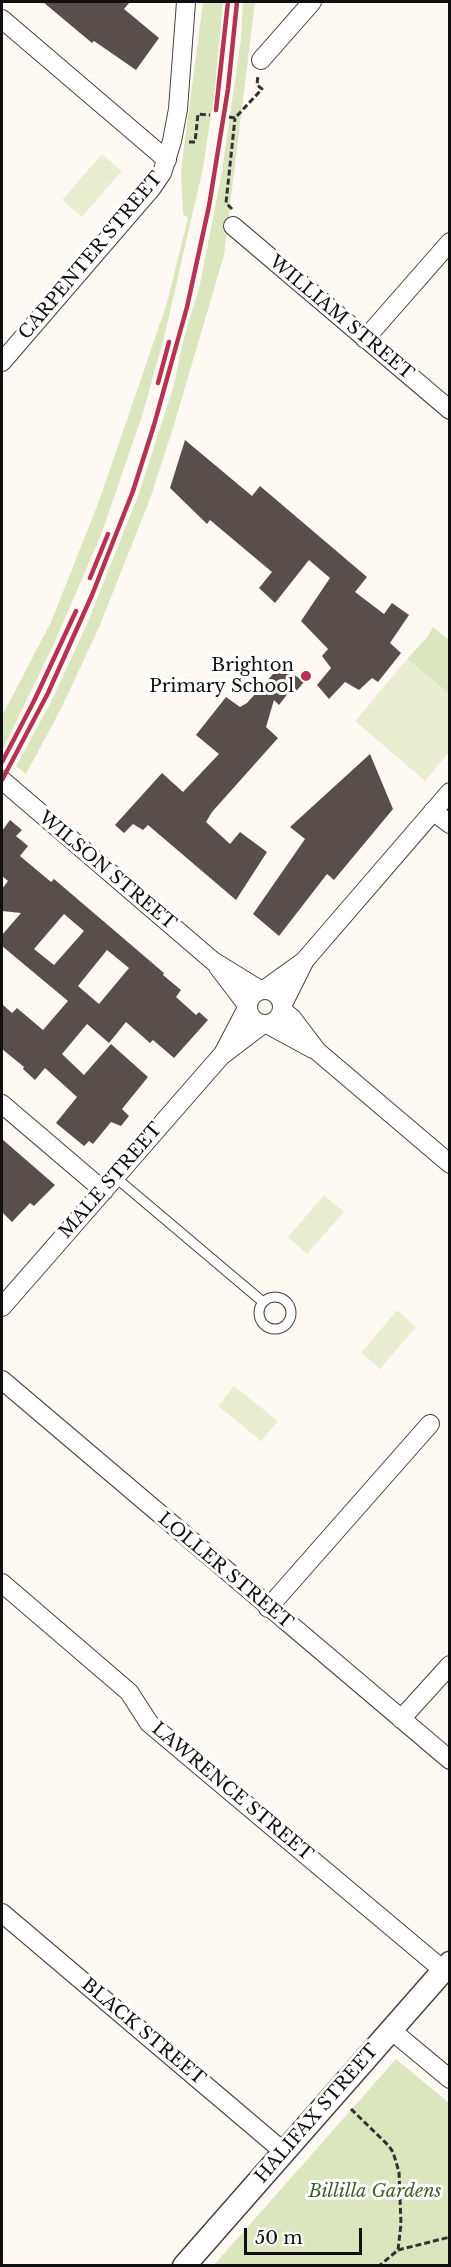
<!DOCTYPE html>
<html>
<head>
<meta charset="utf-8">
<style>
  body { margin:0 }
  #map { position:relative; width:451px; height:2267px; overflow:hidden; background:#fefaf3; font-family:"Libre Baskerville",serif }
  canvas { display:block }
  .frame { position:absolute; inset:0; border:3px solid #101010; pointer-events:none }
  .scale { position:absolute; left:244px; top:2228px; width:118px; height:27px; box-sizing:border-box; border:3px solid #101010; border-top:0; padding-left:8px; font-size:18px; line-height:21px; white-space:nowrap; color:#101010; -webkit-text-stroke:4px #fff; paint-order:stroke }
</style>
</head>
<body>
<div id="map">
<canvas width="451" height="2267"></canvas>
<div class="frame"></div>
<div class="scale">50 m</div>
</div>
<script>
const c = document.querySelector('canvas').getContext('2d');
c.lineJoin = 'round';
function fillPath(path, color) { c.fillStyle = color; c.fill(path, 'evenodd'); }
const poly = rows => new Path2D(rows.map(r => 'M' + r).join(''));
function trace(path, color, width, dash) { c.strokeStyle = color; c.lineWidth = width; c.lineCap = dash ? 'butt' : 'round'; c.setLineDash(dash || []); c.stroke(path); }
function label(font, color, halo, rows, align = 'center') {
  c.font = font + ' "Libre Baskerville",serif'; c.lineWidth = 6; c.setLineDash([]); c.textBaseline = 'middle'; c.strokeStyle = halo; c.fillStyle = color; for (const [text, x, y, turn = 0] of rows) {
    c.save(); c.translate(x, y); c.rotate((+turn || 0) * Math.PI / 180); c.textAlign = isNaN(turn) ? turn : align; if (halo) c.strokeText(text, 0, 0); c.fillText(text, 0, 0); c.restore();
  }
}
const green = poly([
  [203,2,223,2,214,97,203,168,164,338,142,416,101,535,53,646,2,751,2,716,51,622,99,501,167,303,188,218,183,214,181,171],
  [243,2,255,2,224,255,174,425,150,499,100,625,62,707,26,774,16,766,51,702,87,624,139,493,173,388,183,342,200,284,221,177,241,39],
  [433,627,449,640,449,694,407,659,428,636],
  [396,2059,449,2103,449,2265,214,2265]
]);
const pitch = poly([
  [102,154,122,171,82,217,62,200],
  [407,659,449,694,449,752,425,781,355,721],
  [324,1195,344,1212,307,1254,288,1237],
  [397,1310,416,1327,380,1369,361,1353],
  [234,1386,278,1421,261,1441,218,1406]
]);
const building = poly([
  [43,2,130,2,124,9,159,38,136,70,94,41,92,43],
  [185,440,252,496,260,486,367,577,355,592,384,614,392,603,409,615,390,643,401,653,378,682,372,678,359,690,345,682,329,699,317,685,331,668,322,656,328,649,301,621,330,578,309,560,275,603,259,588,272,572,210,520,207,524,170,488],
  [281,665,304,682,293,695,289,692,279,705,274,700,266,727,278,738,212,812,206,822,230,844,240,832,267,852,236,900,148,825,143,830,133,824,124,833,115,825,162,773,183,792,219,754,196,735,226,697,240,707,247,703],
  [370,754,393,809,334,880,327,874,279,936,253,914,305,839,290,827],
  [10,820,22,830,16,836,28,846,20,856,51,882,54,879,164,973,163,975,181,990,176,997,196,1015,199,1012,208,1020,174,1058,153,1040,150,1043,126,1022,109,1043,87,1024,62,1054,84,1075,111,1044,148,1077,122,1109,129,1116,121,1126,111,1122,93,1144,89,1141,84,1146,56,1123,77,1097,45,1068,35,1080,23,1069,24,1067,2,1049,2,1004,12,1013,17,1008,43,1030,68,1001,2,946,2,935,21,913,2,911,2,889,8,881,2,876,2,831],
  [64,914,84,931,54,965,34,949],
  [107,950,129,968,99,1004,78,986],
  [2,1139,55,1185,34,1206,30,1203,12,1222,2,1212]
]);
const path = poly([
  [229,117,235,118,262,89,257,85,258,75],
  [189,142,195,142,198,114,210,115],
  [232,209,226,203,235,118],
  [351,2109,388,2145,393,2152,399,2172,401,2224,398,2250,379,2266],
  [398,2250,450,2237]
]);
const service = poly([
  [115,1177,263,1302],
  '259 1313a16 16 0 1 1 32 0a16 16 0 1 1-32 0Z'
]);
const minor = poly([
  [2,19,167,160],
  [261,60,312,2],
  [233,226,450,410],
  [365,339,450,242],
  [2,362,151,189,162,173,172,141,178,109,186,2],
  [2,780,213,961,260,990],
  [433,811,450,824],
  [218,967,247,1005],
  [265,989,304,961],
  '248 1007a17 17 0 1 1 34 0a17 17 0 1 1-34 0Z',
  [282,1006,305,960,450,792],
  [282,1010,292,1018,317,1051,450,1164],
  [267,1024,313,1049],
  [224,1052,247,1008],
  [2,1104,104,1191],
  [2,1307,221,1056,263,1024],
  [2,1380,450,1760],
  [2,1583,129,1692,149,1723,443,1970],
  [268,1608,430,1424],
  [401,1719,450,1665],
  [2,1913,284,2152],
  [391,2030,450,2079]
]);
const tertiary = poly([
  [184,2266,450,1963]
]);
const rail = poly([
  [216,110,228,2],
  [158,383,169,342],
  [90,578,108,534],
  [2,762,34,701,76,611],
  [2,780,48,693,92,595,133,491,154,425,187,307,209,206,228,89,237,2]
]);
const markers = [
  [306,676,6,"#b53351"]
];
const streetNames = [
  ["CARPENTER STREET",91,256,-50],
  ["WILLIAM STREET",341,318,40],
  ["WILSON STREET",107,871,40],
  ["MALE STREET",111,1181,-49],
  ["LOLLER STREET",225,1571,40],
  ["LAWRENCE STREET",232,1792,40],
  ["BLACK STREET",143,2032,40],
  ["HALIFAX STREET",317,2114,-49]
];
const poiNames = [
  ["Brighton",294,666],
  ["Primary School",294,687]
];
const parkNames = [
  ["Billilla Gardens",375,2192]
];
fillPath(green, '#dbe6bf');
fillPath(pitch, '#eaeed0');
fillPath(building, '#584f4d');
trace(service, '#434343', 11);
trace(minor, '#434343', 20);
trace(tertiary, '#434343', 25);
trace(path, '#323232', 3, [6, 3]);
trace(service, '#fff', 9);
trace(minor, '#fff', 18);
trace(tertiary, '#fff', 22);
trace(rail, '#b53351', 4.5);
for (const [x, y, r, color] of markers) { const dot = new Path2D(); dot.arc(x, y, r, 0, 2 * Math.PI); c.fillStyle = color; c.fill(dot); trace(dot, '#fff', 2); }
label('18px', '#101010', '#fff', streetNames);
label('18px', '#101010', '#fff', poiNames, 'right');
label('italic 18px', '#3d6325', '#fff', parkNames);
</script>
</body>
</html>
